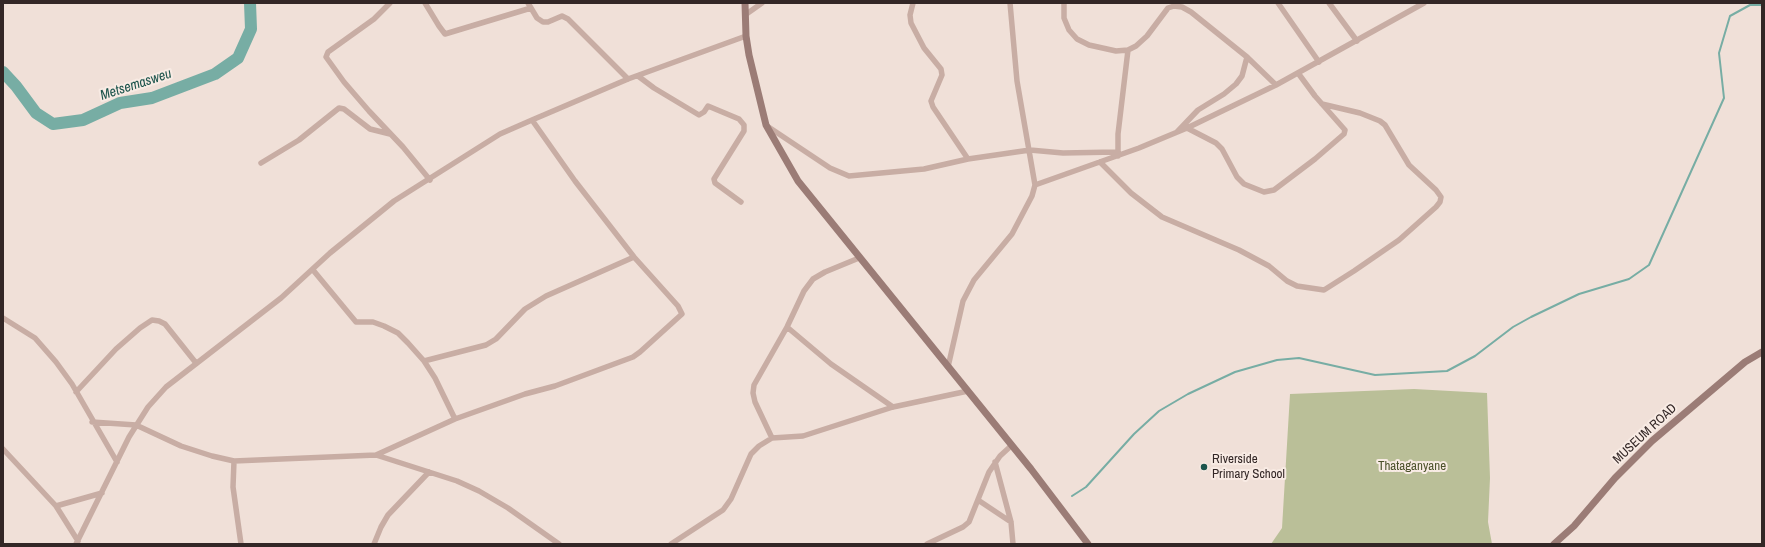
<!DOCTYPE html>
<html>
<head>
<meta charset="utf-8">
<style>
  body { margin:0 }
  #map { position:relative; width:1765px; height:547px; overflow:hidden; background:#f0e0d8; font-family:"Archivo Narrow",sans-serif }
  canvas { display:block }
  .frame { position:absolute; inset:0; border:4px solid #332726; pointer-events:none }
</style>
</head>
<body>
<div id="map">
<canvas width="1765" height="547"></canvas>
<div class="frame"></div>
</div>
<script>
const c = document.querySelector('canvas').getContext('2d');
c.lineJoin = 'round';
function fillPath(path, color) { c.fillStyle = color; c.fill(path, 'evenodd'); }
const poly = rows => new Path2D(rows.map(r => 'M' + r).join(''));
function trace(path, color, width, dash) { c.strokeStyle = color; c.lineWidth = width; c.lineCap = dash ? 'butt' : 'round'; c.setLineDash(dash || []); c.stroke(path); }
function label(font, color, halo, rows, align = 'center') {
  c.font = font + ' "Archivo Narrow",sans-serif'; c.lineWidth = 4; c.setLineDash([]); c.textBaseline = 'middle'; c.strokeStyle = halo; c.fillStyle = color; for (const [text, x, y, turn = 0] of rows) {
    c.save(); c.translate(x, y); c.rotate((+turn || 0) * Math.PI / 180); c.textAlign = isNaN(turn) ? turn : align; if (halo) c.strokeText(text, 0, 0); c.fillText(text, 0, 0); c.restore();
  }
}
const green = poly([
  [1414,389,1487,393,1490,478,1488,522,1492,544,1271,544,1282,528,1290,394]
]);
const stream = poly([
  [1072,496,1086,487,1134,434,1159,411,1188,394,1235,372,1277,360,1299,358,1375,375,1447,371,1475,356,1513,327,1531,317,1579,294,1629,279,1649,265,1724,98,1719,53,1730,16,1750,5,1762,5]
]);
const river = poly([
  [3,72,16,86,36,113,53,124,83,120,120,103,152,98,215,74,238,58,251,29,250,3]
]);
const street = poly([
  [390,3,374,19,328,52,326,57,344,82,369,111,403,147,430,180],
  [425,3,439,26,445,34,531,8],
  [528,3,537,18,543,22,548,22,562,16,568,19,628,79],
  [913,3,910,15,911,23,924,48,941,69,942,75,931,101,933,107,968,159,1030,150,1063,153,1117,152],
  [1010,3,1017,81,1035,185],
  [1064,3,1064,18,1069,30,1077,39,1089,45,1116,51,1128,50,1136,46,1147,36,1168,8,1174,6,1182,7,1191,12,1247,57,1276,85],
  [1278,3,1319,62],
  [1329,3,1357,41],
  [745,15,762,3],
  [638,76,654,88,699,115,704,112,708,106,739,119,744,125,744,131,714,179,715,183,741,202],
  [767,126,830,168,849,176,924,169,968,159],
  [1187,128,1216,143,1222,149,1237,177,1244,184,1264,192,1274,190,1315,159,1344,134,1345,130,1315,96,1298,73],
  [1177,132,1198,110,1224,94,1236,84,1242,76,1247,57],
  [1118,156,1118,134,1128,50],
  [1100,162,1131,193,1162,217,1239,250,1269,266,1287,281,1297,286,1324,290,1354,271,1399,240,1436,207,1440,202,1441,197,1436,190,1409,165,1385,125,1380,121,1360,113,1322,104],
  [261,163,299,140,339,108,344,109,370,129,390,134],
  [313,270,356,322,373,322,384,326,398,333,408,343,424,361,435,378,455,419],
  [3,318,35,338,56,362,72,384,117,462],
  [787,327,831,364,893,407],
  [424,361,486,345,496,339,525,309,546,296,634,257],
  [948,367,963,301,974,280,1012,234,1032,196,1035,185,1139,148,1187,128,1276,85,1424,3],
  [76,392,116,349,140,328,152,320,159,321,165,324,196,363],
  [92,422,136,425,181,446,212,456,234,461,376,455,457,481,479,491,508,508,559,544],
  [772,438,755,402,753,393,754,385,787,327,804,291,813,279,825,272,859,258],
  [3,449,56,506,78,541],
  [376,455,455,419,525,394,555,386,633,357,640,352,682,314,678,306,634,257,575,181,532,120],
  [234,461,233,487,241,544],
  [995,462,1011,522,1013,544],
  [978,500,1011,522],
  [56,506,102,493],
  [76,544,129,437,148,407,166,387,281,298,330,253,394,201,500,134,532,120,628,79,746,36],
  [374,544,381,527,388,515,429,472],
  [671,544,723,510,731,499,751,454,759,446,772,438,803,436,893,407,968,391],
  [927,544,963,527,969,522,989,472,1000,456,1012,445]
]);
const secondary = poly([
  [745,3,746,36,749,55,766,125,798,181,1031,469,1088,544],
  [1554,544,1574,526,1615,478,1652,441,1745,362,1762,352]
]);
const markers = [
  [1204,467,4,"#1c544c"]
];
const streetNames = [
  ["MUSEUM ROAD",1645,434,-43]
];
const poiNames = [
  ["Riverside",1212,460],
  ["Primary School",1212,475]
];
const parkNames = [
  ["Thataganyane",1412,467]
];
const waterNames = [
  ["Metsemasweu",136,85,-18]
];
fillPath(green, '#babf98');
trace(stream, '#77ada4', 2);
trace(river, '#77ada4', 12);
trace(street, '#c8ada4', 5.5);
trace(secondary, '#9b7c76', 7);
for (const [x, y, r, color] of markers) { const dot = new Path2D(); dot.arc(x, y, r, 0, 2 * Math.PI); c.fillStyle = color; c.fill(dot); trace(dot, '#f8ebe4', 1.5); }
label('13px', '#332726', '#f8ebe4', streetNames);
label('13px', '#332726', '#f8ebe4', poiNames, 'left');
label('13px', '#4b512a', '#f8ebe4', parkNames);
label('italic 14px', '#1c544c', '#f8ebe4', waterNames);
</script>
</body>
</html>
